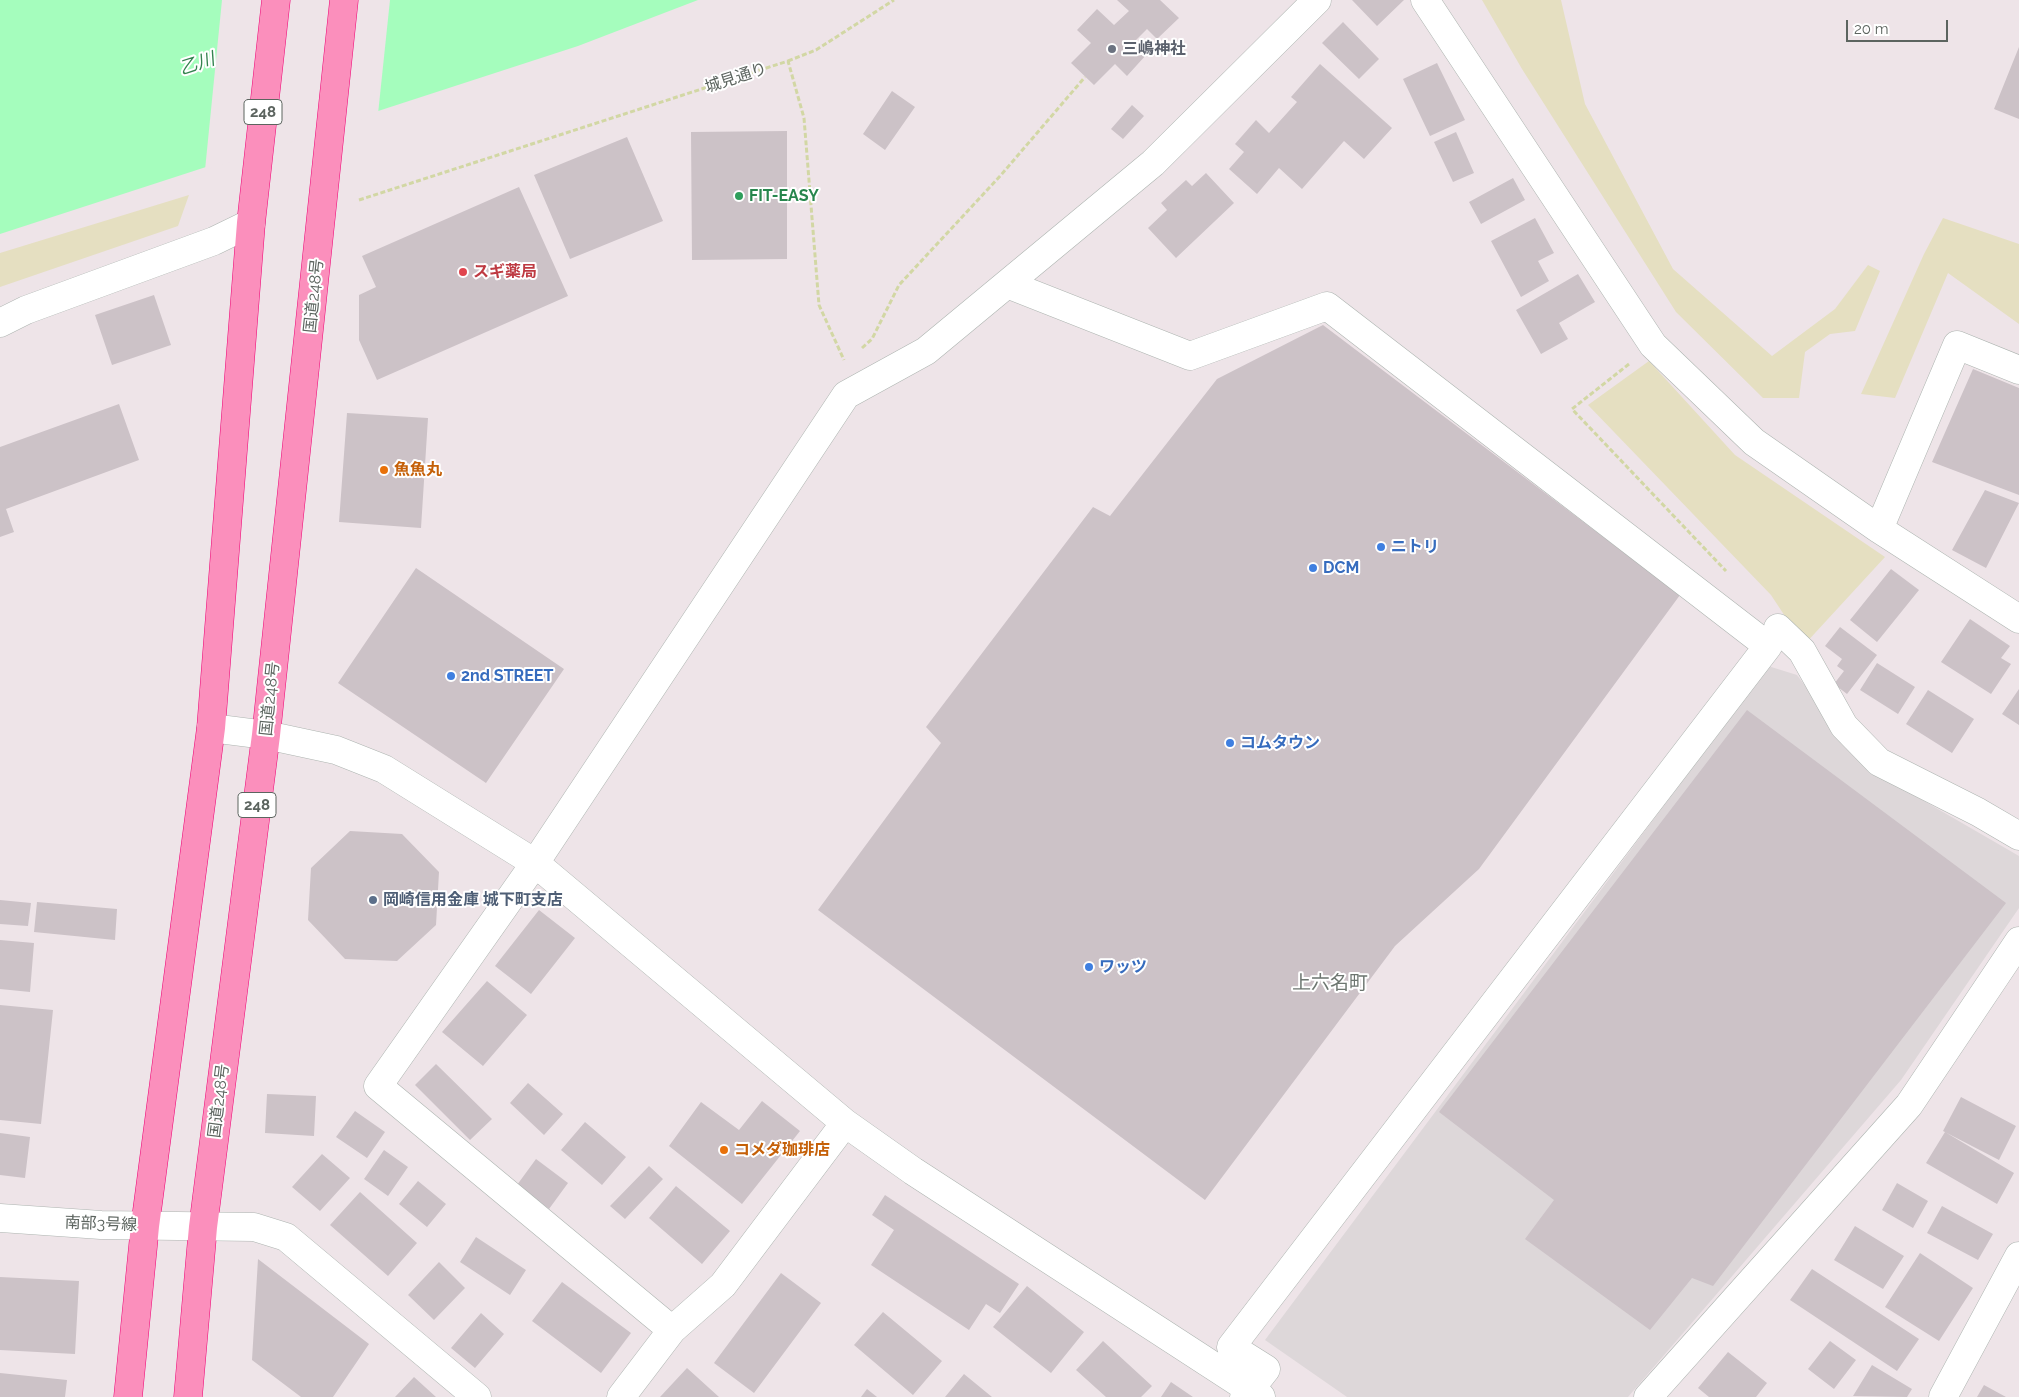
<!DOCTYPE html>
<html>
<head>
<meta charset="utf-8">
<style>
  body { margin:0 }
  #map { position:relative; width:2019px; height:1397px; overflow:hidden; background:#eee4e8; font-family:Raleway,sans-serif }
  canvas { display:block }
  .scale { position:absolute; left:1846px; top:20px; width:102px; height:22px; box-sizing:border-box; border:2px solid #5c645f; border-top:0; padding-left:6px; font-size:15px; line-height:18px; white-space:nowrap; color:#5c645f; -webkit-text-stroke:4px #fff; paint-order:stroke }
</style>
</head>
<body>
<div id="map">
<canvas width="2019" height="1397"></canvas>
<div class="scale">20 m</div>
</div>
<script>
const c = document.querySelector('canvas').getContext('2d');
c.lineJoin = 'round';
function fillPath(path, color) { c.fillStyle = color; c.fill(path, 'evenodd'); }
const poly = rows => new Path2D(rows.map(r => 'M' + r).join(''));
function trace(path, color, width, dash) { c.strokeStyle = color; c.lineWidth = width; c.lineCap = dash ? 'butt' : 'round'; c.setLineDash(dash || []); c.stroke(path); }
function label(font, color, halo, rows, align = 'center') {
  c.font = font + ' Raleway,"Noto Sans JP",sans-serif'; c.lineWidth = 4; c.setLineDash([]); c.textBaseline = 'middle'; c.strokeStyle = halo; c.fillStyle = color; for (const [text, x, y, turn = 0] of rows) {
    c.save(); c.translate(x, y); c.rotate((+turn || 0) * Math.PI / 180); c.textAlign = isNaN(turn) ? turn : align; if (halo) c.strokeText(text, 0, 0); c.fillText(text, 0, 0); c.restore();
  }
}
const industrial = poly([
  [1768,666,1797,675,1867,768,2019,856,2019,908,1901,1080,1628,1397,1347,1397,1265,1340]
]);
const green = poly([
  [1482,0,1561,0,1585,104,1673,269,1772,356,1835,309,1868,265,1880,271,1855,331,1830,334,1805,352,1799,398,1763,398,1676,312,1522,69],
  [189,195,178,226,0,287,0,253],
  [1943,218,2019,244,2019,324,1948,273,1895,398,1861,394,1924,254],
  [1649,361,1735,455,1885,557,1804,645,1771,595,1588,405]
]);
const water = poly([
  [0,0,698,0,578,46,0,234]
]);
const pier = poly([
  [222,0,390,0,378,114,205,170]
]);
const building = poly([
  [1117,0,1160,0,1179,18,1157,39,1147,29,1133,43,1146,55,1127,76,1115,64,1094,85,1071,63,1091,43,1077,30,1097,9,1114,25,1129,11],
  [1352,0,1404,0,1377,26],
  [1343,22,1379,59,1359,79,1322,43],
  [2019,47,2019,119,1994,109],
  [1437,63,1465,120,1430,136,1403,79],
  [1320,64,1392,128,1364,159,1344,141,1302,189,1279,168,1257,194,1229,169,1244,152,1235,144,1256,120,1269,133,1297,102,1291,97],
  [892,91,915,107,885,150,863,134],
  [1132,105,1144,116,1123,139,1111,129],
  [787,131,787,259,692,260,691,132],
  [1456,132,1474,173,1453,182,1434,142],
  [627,137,663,221,570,259,534,175],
  [1206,173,1234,203,1176,258,1148,228,1167,210,1161,203,1186,180,1192,186],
  [1513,178,1525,200,1481,224,1469,202],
  [519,187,568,296,377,380,359,340,359,295,376,287,362,256],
  [1535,218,1554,253,1538,261,1549,281,1521,297,1491,241],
  [1578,274,1595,302,1559,323,1568,339,1541,354,1516,310],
  [154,295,171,345,112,365,95,315],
  [1323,325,1680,595,1479,869,1395,946,1205,1200,818,910,941,743,926,727,1093,507,1110,516,1217,379],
  [1973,369,2019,388,2019,495,1932,462],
  [119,404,139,460,6,509,14,532,0,537,0,447],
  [347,413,428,418,421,528,339,522],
  [1985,490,2019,503,1986,568,1952,550],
  [416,568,564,669,486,783,338,683],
  [1891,569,1919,590,1877,642,1850,620],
  [1970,619,2010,646,2001,658,2011,664,1991,694,1941,662],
  [1840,627,1877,655,1847,694,1834,684,1844,671,1837,666,1842,659,1825,646],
  [1877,663,1915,687,1898,714,1860,690],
  [2019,689,2019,725,2002,714],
  [1928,690,1974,719,1952,753,1906,724],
  [1747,710,2006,903,1713,1286,1692,1278,1650,1330,1525,1239,1554,1200,1439,1112],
  [350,831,402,834,439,872,436,925,397,961,345,959,308,920,311,868],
  [0,900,31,903,28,926,0,924],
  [37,902,117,909,115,940,34,932],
  [539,910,575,938,531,994,495,966],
  [0,940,34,943,30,992,0,989],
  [487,981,527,1015,483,1066,442,1032],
  [0,1005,53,1010,41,1124,0,1120],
  [436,1064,492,1119,470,1140,415,1085],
  [528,1083,563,1114,544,1135,510,1103],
  [267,1094,316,1096,314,1136,265,1133],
  [1961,1097,2016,1126,1999,1160,1943,1131],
  [762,1101,800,1131,742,1204,669,1146,701,1102,739,1130],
  [355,1111,385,1132,367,1158,336,1137],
  [585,1122,626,1157,602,1185,561,1150],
  [1945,1132,2014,1173,1997,1204,1926,1163],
  [0,1133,30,1137,25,1178,0,1175],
  [384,1150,408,1167,388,1196,364,1179],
  [322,1154,350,1178,320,1211,292,1187],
  [536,1159,568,1183,549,1209,517,1185],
  [649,1166,663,1179,625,1219,610,1206],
  [418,1181,446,1204,427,1227,399,1204],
  [1897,1183,1928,1201,1913,1228,1882,1210],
  [676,1186,730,1231,702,1264,649,1218],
  [360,1192,417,1243,388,1276,330,1225],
  [885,1195,1019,1284,1000,1313,986,1304,969,1330,871,1265,894,1230,872,1215],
  [1942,1206,1993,1234,1978,1260,1927,1233],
  [1855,1226,1904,1256,1883,1289,1834,1260],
  [476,1237,526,1270,510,1295,460,1262],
  [1920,1253,1973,1288,1939,1341,1885,1307],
  [258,1259,369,1344,333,1397,301,1397,252,1360],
  [439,1262,465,1288,434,1320,408,1295],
  [1812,1269,1919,1339,1897,1371,1790,1300],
  [781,1273,821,1303,754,1393,714,1363],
  [0,1277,79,1281,75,1354,0,1350],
  [562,1282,631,1333,601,1373,532,1321],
  [1027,1286,1084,1332,1051,1373,993,1327],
  [883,1312,942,1361,913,1395,854,1345],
  [481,1313,504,1334,475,1368,451,1348],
  [1103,1341,1152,1386,1141,1397,1106,1397,1076,1370],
  [1830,1341,1856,1360,1834,1389,1808,1369],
  [1728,1352,1767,1383,1756,1397,1709,1397,1698,1388],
  [1872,1365,1912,1389,1907,1397,1853,1396],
  [687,1368,719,1397,660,1397],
  [0,1373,67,1380,65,1397,0,1397],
  [964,1374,992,1397,945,1397],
  [414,1377,436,1397,395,1397],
  [1171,1382,1193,1397,1161,1397],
  [1984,1385,2006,1397,1977,1397],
  [867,1389,877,1397,861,1397]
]);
const path = poly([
  [788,61,816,50,894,0],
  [359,200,788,61,804,118,819,305,844,360],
  [862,348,872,339,899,285,1001,175,1085,77],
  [1629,364,1572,409,1726,571]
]);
const minor = poly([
  [1425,0,1653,345,1754,442,1879,529,2019,619],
  [1007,284,1190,356,1327,306,1768,646,1231,1347,1266,1369,1244,1397],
  [0,323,26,310,214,241,251,223],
  [1879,529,1957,345,2019,370],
  [1778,628,1802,651,1844,726,1879,762,1978,812,2019,836],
  [211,728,266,735,336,750,384,769,535,863,845,1123,913,1171,1261,1397],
  [0,1218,101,1225,254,1227,286,1237,477,1397],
  [672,1330,378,1086,535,863,846,395,926,351,1153,163,1317,0],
  [621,1397,672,1330,723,1285,845,1123],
  [1648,1397,1909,1105,2019,941],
  [1943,1397,2019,1256]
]);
const highway = poly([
  [128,1397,145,1226,211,728,251,223,276,0],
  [188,1397,203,1227,266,735,344,0]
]);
const markers = [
  [1112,49,5,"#6b7280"],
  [739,196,5,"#2e9e5b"],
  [463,272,5,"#e0444e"],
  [384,470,5,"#e8710a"],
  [1381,547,5,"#3f7fe0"],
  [1313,568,5,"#3f7fe0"],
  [451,676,5,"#3f7fe0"],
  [1230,743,5,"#3f7fe0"],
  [373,900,5,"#5c6f8a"],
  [1089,967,5,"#3f7fe0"],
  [724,1150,5,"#e8710a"]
];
const shields = [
  [263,112,38],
  [257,805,38]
];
const shieldNames = [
  ["248",263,112],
  ["248",257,805]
];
const worshipNames = [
  ["三嶋神社",1122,49]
];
const streetNames = [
  ["城見通り",736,78,-18],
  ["国道248号",314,296,-84],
  ["国道248号",270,699,-84],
  ["国道248号",219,1101,-83],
  ["南部3号線",101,1224,2]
];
const leisureNames = [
  ["FIT-EASY",749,196]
];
const healthNames = [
  ["スギ薬局",473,272]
];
const foodNames = [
  ["魚魚丸",394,470],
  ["コメダ珈琲店",734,1150]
];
const shopNames = [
  ["ニトリ",1391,547],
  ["DCM",1323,568],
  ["2nd STREET",461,676],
  ["コムタウン",1240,743],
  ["ワッツ",1099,967]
];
const serviceNames = [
  ["岡崎信用金庫 城下町支店",383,900]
];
const waterNames = [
  ["乙川",197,64,-18]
];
const quarterNames = [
  ["上六名町",1330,983]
];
fillPath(industrial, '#ddd7d9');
fillPath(green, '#e5dfc1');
fillPath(water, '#a5fdbd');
fillPath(pier, '#eee4e8');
fillPath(building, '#ccc2c7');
trace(minor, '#adb4b0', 29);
trace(highway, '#ee0475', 29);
trace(path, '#d2d7a4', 3, [5, 2.5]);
trace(minor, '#fff', 28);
trace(highway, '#fb8fbc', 28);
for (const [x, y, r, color] of markers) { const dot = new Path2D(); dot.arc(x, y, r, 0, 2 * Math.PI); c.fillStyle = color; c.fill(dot); trace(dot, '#fff', 2); }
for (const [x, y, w] of shields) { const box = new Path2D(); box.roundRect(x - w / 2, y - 12.5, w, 25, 4); c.fillStyle = '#fff'; c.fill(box); trace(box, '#5c645f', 1); }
label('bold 15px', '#5c645f', null, shieldNames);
label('bold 16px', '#5b616d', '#fff', worshipNames, 'left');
label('16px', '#5c645f', '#fff', streetNames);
label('bold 16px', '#27864d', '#fff', leisureNames, 'left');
label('bold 16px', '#be3a42', '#fff', healthNames, 'left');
label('bold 16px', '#c56008', '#fff', foodNames, 'left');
label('bold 16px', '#366cbe', '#fff', shopNames, 'left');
label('bold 16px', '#4e5e75', '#fff', serviceNames, 'left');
label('italic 18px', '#34834f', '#fff', waterNames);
label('19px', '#6d7670', '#fff', quarterNames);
</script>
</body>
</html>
